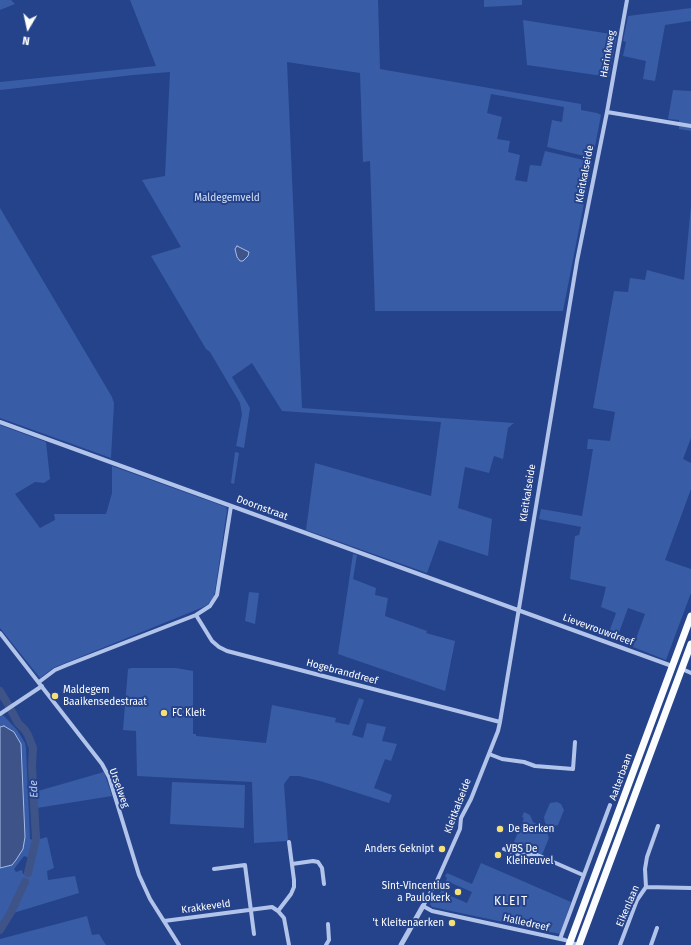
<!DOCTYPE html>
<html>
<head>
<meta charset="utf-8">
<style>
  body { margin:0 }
  #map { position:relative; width:691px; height:945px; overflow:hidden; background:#25438a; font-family:"Fira Sans",sans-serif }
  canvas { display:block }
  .north { position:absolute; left:8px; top:8px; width:40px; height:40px; -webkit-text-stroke:3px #25438a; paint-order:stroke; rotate:189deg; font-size:11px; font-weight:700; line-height:16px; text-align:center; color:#fff }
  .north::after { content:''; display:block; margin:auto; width:14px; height:18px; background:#fff; clip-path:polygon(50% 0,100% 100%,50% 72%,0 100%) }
</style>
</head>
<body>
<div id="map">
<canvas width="691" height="945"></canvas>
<div class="north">N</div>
</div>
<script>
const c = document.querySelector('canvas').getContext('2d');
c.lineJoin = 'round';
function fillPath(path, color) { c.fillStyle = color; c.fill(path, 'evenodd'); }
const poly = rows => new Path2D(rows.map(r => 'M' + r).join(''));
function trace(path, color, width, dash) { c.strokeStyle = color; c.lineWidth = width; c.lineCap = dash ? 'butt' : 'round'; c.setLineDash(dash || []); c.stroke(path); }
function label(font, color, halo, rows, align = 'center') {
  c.font = font + ' "Fira Sans",sans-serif'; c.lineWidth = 4; c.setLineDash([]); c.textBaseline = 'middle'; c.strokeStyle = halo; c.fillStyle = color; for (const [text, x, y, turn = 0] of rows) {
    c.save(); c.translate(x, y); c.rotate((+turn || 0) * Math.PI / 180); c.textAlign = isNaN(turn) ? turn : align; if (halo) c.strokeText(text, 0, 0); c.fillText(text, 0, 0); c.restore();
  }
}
const green = poly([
  [0,0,11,0,15,4,0,10],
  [130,0,378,0,380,69,581,104,581,110,597,113,601,115,593,157,588,157,547,147,552,120,562,122,564,107,491,94,487,113,502,117,497,139,510,141,508,152,520,155,515,180,527,182,530,165,541,166,545,151,592,162,563,311,375,311,370,161,363,162,360,73,287,62,302,408,514,423,508,428,503,459,494,456,489,473,465,467,458,508,492,519,488,556,439,540,427,573,306,530,315,463,431,496,441,422,282,411,252,363,232,377,250,408,244,448,236,446,242,414,240,403,210,352,206,349,151,256,181,247,142,180,165,176,170,72,133,75,0,90,0,82,156,66],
  [484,0,522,0,522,5,484,7],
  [691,8,691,21,665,25,655,81,643,79,646,61,623,56,626,42,623,41,628,16],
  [523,20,617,35,609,77,527,65],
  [673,90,691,91,691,131,679,129,679,120,668,119],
  [691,205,691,438,683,459,691,463,691,489,665,560,691,569,691,593,666,660,633,647,645,614,628,608,617,638,608,635,616,613,601,607,606,587,570,579,575,536,579,535,581,527,539,519,541,509,582,516,593,449,587,449,588,439,610,441,615,412,593,408,614,291,628,292,630,278,645,280,647,270,684,280],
  [0,208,112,397,114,403,111,458,0,418],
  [0,425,46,442,50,479,44,483,35,482,15,494,40,528,55,520,54,514,106,514,112,493,112,466,226,507,227,510,215,591,213,599,207,605,201,608,53,668,40,678,0,628],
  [235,452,239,453,234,484,231,483],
  [353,554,357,555,353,579,376,588,375,595,388,598,385,616,427,631,426,633,455,641,445,691,338,654],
  [249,592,259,593,255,624,245,621],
  [131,668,176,668,193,671,193,734,196,734,196,736,266,743,272,705,336,718,335,722,349,725,359,698,364,700,352,735,363,738,367,723,386,727,382,741,397,744,391,761,385,759,374,788,392,795,389,803,320,781,299,776,290,776,284,784,288,841,254,843,252,782,137,776,136,731,123,730,128,669],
  [2,715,4,716,17,730,25,743,26,749,30,839,33,840,31,793,104,772,112,796,37,808,40,839,47,837,54,868,47,871,48,880,75,876,79,893,10,914,0,932,0,937,0,868,12,865,20,854,23,849,25,828,21,744,4,726,0,727,0,716],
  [24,856,30,858,27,873,23,874,22,870,16,872,14,869],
  [172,782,245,785,244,828,170,824],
  [557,802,561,804,564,810,558,825,551,827,545,823,544,817,550,803],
  [524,812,530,815,533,822,546,829,549,838,542,855,514,842,524,818,522,817],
  [481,863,571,902,560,934,432,907,430,904,437,893,440,893,442,889,445,890,444,893,467,903,472,892,449,882,448,885,445,883,447,878,445,876,447,873,472,884],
  [87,916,92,935,99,934,106,945,0,945,0,939]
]);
const water = poly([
  [237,246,249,252,248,256,243,261,240,261,237,257,235,249,237,246],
  [4,726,14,732,21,744,25,837,23,849,16,860,12,865,0,868,0,727,4,726]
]);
const river = poly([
  [0,691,9,706],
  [11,710,18,723,25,730,28,735,33,748,32,766,36,839,28,873],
  [0,930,11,912,25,882]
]);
const minor = poly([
  [607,112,691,126],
  [0,422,672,666],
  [196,615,212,641,219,647,227,651,500,722],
  [0,633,102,764,109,777,139,875,150,899,179,945],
  [682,669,691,673],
  [39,682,55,670,67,665,196,615,210,606,217,595,231,506],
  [0,714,42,686],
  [489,754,502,759,524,762,535,766,573,769,575,742],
  [504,849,518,855,535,854,583,875],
  [292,864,313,861,318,862,322,868,324,884],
  [214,869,245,865,254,934],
  [646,887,691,888],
  [278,911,291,894,294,887,294,880,289,842],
  [164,921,272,907,278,911,284,918,289,945],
  [560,939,610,805],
  [326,945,329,940,328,924],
  [578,945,565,940,432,911,423,906,436,883,460,829,461,818,471,799,498,731,500,722,577,261,607,112,627,0],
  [620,945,637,900,646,887,645,869,647,857,658,826],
  [651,945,657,928]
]);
const tertiary = poly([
  [401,945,423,906]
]);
const trunk = poly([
  [569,945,691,616],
  [579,945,691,644]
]);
const markers = [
  [55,696,4,"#f4e076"],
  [164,713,4,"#f4e076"],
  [500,829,4,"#f4e076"],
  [442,849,4,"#f4e076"],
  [498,855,4,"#f4e076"],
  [458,892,4,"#f4e076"],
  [452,923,4,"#f4e076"]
];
const streetNames = [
  ["Harinkweg",608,54,-80],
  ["Kleitkalseide",585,174,-79],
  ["Kleitkalseide",528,493,-81],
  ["Doornstraat",262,508,20],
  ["Lievevrouwdreef",598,630,20],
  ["Hogebranddreef",342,672,15],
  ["Aalterbaan",621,777,-70],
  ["Urselweg",119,788,70],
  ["Kleitkalseide",458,806,-69],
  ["Eikenlaan",628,906,-67],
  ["Krakkeveld",206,907,-8],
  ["Halledreef",526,923,13]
];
const parkNames = [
  ["Maldegemveld",227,198]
];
const poiNames = [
  ["Maldegem",63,690],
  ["Baaikensedestraat",63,702],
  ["FC Kleit",172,713],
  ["De Berken",508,829],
  ["Anders Geknipt",434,849,"right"],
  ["VBS De",506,849],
  ["Kleiheuvel",506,861],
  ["Sint-Vincentius",450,886,"right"],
  ["a Paulokerk",450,898,"right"],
  ["'t Kleitenaerken",444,923,"right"]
];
const waterNames = [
  ["Ede",34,789,-92]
];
const quarterNames = [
  ["KLEIT",511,902]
];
fillPath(green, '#395ca7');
fillPath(water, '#3e5488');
trace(water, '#a6bdeb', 1);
trace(river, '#3e5488', 8);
trace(minor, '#b2c4ea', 4);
trace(tertiary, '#b2c4ea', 5);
trace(trunk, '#fafcfe', 7);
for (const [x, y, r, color] of markers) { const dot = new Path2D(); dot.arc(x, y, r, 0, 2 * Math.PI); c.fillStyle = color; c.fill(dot); trace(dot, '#25438a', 1.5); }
label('10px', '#fff', '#25438a', streetNames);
label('10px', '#d6e1f8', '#25438a', parkNames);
label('10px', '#fff', '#25438a', poiNames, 'left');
label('italic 11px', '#becef1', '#25438a', waterNames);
c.letterSpacing = '1px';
label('12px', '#fff', '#25438a', quarterNames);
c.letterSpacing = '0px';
</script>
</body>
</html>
